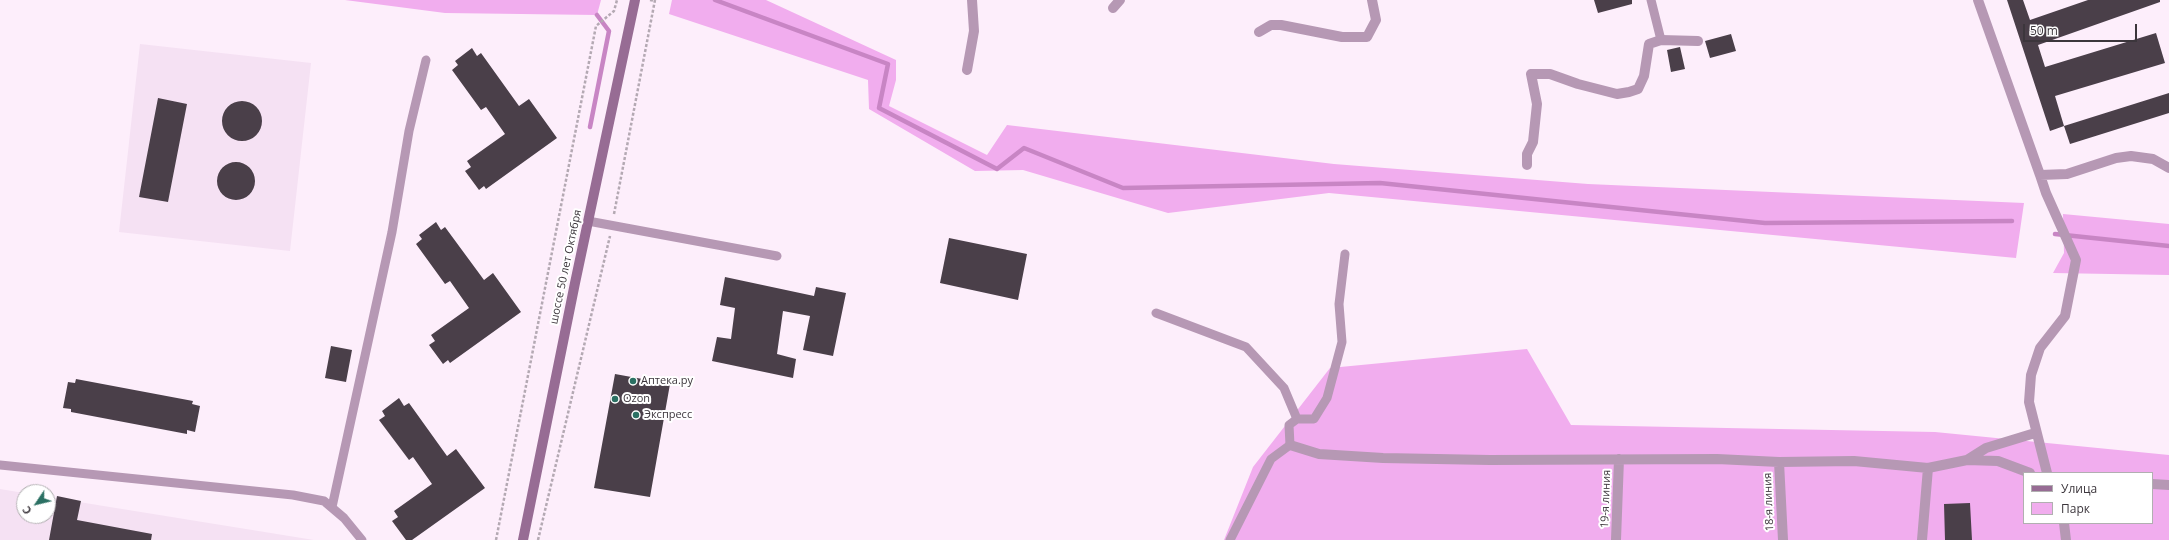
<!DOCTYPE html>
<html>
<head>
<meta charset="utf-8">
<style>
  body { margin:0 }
  #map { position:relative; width:2169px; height:540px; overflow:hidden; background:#fdeefb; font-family:"Open Sans",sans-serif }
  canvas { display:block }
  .legend { position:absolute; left:2023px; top:472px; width:130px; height:52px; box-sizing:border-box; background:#fff; border:1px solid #b1afb1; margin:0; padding:5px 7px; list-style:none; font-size:12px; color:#3c363c }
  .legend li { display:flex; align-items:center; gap:8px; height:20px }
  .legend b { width:20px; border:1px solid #b1afb1 }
  .north { position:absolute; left:16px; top:484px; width:40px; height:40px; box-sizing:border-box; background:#fff; border:1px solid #b1afb1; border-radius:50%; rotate:235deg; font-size:11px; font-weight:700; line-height:16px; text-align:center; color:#3c363c }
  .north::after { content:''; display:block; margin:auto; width:14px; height:18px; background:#2b7063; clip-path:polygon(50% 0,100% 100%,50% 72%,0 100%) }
  .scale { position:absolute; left:2023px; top:24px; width:114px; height:18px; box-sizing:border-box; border:2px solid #3c363c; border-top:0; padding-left:5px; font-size:12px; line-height:14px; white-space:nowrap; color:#3c363c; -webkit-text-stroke:3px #fff; paint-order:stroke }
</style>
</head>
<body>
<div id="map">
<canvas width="2169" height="540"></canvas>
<ul class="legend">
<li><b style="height:5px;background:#976c94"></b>Улица</li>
<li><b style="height:11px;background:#f1adee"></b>Парк</li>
</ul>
<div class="north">С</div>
<div class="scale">50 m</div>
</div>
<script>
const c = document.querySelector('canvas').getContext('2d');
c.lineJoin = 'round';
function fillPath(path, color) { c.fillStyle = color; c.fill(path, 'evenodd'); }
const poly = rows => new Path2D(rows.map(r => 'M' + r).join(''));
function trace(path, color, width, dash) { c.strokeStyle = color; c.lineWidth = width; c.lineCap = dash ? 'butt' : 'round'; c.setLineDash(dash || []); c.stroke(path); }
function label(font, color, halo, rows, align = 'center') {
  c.font = font + ' "Open Sans",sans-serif'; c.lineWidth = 4; c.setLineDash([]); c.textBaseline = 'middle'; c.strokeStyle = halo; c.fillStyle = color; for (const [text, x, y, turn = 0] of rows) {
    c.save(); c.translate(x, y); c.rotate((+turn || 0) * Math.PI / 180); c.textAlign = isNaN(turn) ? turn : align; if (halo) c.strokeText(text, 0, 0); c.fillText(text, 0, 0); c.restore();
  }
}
const built = poly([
  [140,44,311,63,290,251,119,232],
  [0,489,24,493,24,516,48,516,48,497,314,540,0,540]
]);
const green = poly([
  [345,0,601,0,597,15,445,13],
  [672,0,766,0,896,60,896,80,889,106,987,155,1007,125,1334,164,1588,184,2024,203,2016,258,1329,193,1168,213,1023,170,975,171,869,109,868,80,669,14],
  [2063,214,2169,224,2169,275,2053,273,2064,253],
  [1527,349,1571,425,1935,432,2169,455,2169,540,1224,540,1253,467,1330,368],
  [2024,473,2152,473,2152,523,2024,523]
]);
const stream = poly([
  [715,0,888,64,879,108,997,169,1024,148,1123,188,1380,183,1765,223,2012,221],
  [590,127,609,31,597,15],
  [2055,234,2169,246]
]);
const building = poly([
  [1594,0,1632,0,1632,4,1598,13],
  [2007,0,2023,0,2030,20,2088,0,2160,0,2160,2,2038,45,2045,67,2156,33,2165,63,2055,96,2064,126,2050,131],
  [1731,34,1736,51,1710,58,1705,41],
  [1680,47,1685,69,1671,72,1667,50],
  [472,48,477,56,481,53,519,106,529,99,557,138,486,189,484,186,479,190,465,171,471,167,467,161,505,134,486,107,481,110,452,70,458,65,455,61],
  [2169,93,2169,113,2070,144,2064,126],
  [158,98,187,104,168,202,139,197],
  '222 121a20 20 0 1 1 40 0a20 20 0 1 1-40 0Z',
  '217 181a19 19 0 1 1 38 0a19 19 0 1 1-38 0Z',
  [436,222,441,230,445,227,484,280,493,273,521,312,450,363,448,360,443,364,429,345,435,341,431,335,469,308,450,281,445,284,416,244,422,239,419,235],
  [949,238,1027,254,1018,300,940,283],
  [725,277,814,296,816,287,846,293,833,356,803,350,810,316,783,311,777,354,796,359,793,378,712,361,717,337,731,339,735,308,720,305],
  [331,346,352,350,346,382,325,378],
  [615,374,670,384,650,497,594,488],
  [76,379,193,401,192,404,200,406,195,432,187,430,187,434,71,412,71,409,63,408,68,382,75,383],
  [399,398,404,406,409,403,447,456,456,449,485,488,412,540,406,540,392,521,398,517,394,511,432,484,413,457,409,460,379,420,385,416,382,411],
  [57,496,81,501,77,520,152,534,151,540,49,540],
  [1970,503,1972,540,1945,540,1944,504]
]);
const path = poly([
  [650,0,655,1],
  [614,214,655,0],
  [496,540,596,26,614,11,617,0],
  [538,540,610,236]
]);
const lane = poly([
  [1651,0,1661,40],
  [588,221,777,256],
  [1156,313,1246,347,1284,388,1297,419,1289,425,1290,445,1271,459,1230,540],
  [1297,419,1314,419,1327,398,1342,342,1339,304,1345,254],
  [0,465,293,495,324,501,344,518,362,540],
  [332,507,392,232,409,131,426,60]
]);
const street = poly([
  [1978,0,2040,175,2067,174,2116,158,2131,156,2153,159,2169,168],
  [1113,8,1120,0],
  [1259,32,1271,25,1281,25,1342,37,1367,37,1376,20,1372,0],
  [967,70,974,31,972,0],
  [1527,165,1527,154,1533,142,1537,104,1531,74,1550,74,1578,84,1617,94,1629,92,1638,89,1644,76,1649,44,1661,40,1698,41],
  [2040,175,2046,193,2076,260,2065,316,2040,348,2031,375,2029,402,2047,473],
  [1290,445,1319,454,1383,458,1490,460,1717,459,1779,462,1854,461,1928,468,1967,460,1986,448,2035,433],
  [1967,460,1998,461,2030,473],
  [1779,462,1783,540],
  [2152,484,2169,485],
  [2064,523,2066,540],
  [1616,540,1619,459],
  [1922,540,1928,468]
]);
const secondary = poly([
  [523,540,575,283,635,0]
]);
const markers = [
  [633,381,4,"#2b7063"],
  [615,399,4,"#2b7063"],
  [636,415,4,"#2b7063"]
];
const streetNames = [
  ["шоссе 50 лет Октября",566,267,-78],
  ["19-я линия",1606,499,-88],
  ["18-я линия",1769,502,-92]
];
const poiNames = [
  ["Аптека.ру",641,381],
  ["Ozon",623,399],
  ["Экспресс",644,415]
];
fillPath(built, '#f5e1f3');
fillPath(green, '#f1adee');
trace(stream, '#c885c4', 4.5);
fillPath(building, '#4a3f49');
trace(path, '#b4a9b3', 2.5, [3, 2]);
trace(lane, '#b698b4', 9);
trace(street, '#b698b4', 10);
trace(secondary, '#976c94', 10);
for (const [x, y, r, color] of markers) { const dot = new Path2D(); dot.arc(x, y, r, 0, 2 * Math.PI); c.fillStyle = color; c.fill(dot); trace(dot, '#fff', 1.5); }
label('11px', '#3c363c', '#fff', streetNames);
label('11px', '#3c363c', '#fff', poiNames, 'left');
</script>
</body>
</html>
